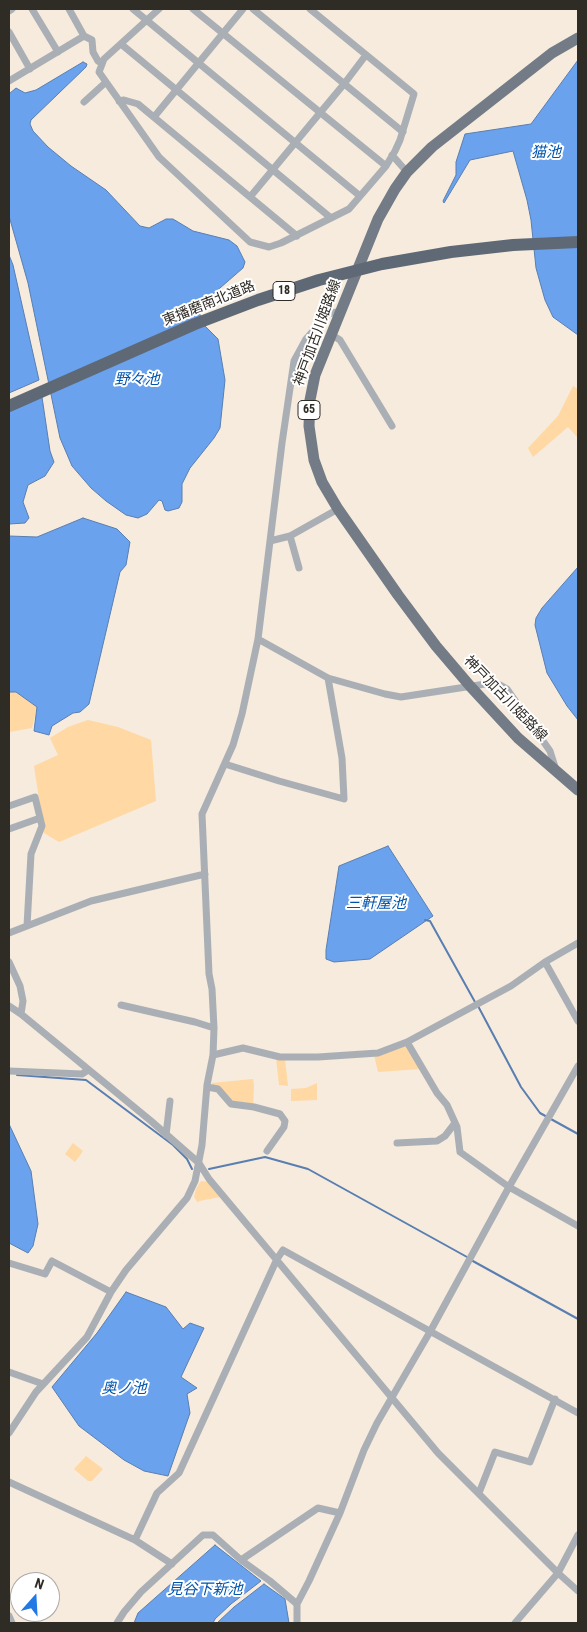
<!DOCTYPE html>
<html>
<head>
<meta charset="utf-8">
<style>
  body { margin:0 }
  #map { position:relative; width:587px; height:1632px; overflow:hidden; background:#f6ebdc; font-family:"Roboto Condensed",sans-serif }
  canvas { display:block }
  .frame { position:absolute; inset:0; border:10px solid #2f2b25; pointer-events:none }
  .north { position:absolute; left:10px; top:1572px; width:50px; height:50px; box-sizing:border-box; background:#fff; border:1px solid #acaaa8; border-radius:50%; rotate:19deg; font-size:14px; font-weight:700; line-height:20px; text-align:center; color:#2f2b25 }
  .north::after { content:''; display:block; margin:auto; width:18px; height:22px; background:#2279e3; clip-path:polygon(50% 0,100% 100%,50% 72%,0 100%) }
</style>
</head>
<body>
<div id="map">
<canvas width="587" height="1632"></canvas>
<div class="frame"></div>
<div class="north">N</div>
</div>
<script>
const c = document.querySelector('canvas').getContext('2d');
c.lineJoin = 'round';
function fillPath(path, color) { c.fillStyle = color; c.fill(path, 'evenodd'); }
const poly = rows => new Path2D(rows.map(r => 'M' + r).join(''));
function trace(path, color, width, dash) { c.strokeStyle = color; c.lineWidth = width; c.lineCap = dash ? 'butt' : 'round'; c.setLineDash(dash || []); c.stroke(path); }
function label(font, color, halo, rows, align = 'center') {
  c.font = font + ' "Roboto Condensed","Noto Sans JP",sans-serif'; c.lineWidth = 4; c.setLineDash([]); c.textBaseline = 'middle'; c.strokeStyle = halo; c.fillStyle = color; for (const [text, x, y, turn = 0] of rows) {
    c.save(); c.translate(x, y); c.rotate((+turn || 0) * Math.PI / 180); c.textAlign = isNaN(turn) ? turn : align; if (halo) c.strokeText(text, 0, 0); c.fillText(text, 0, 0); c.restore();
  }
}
const green = poly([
  [573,386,578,389,578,438,568,427,533,457,528,448,558,416],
  [9,692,16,692,37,707,32,728,9,732],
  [88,720,118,727,151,740,156,801,59,842,44,833,34,766,58,755,50,738,68,727],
  [406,1045,420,1069,378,1072,374,1055],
  [276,1058,285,1059,288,1086,279,1085],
  [253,1079,254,1085,253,1106,235,1104,213,1086,212,1083],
  [317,1083,317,1100,291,1101,291,1089,306,1088],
  [73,1143,83,1151,75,1162,65,1154],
  [201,1181,208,1182,220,1197,199,1201,198,1203,194,1197,196,1189],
  [86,1456,103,1469,92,1481,88,1481,74,1469]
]);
const water = poly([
  [578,60,578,335,553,317,545,300,536,268,531,220,527,200,513,151,470,160,444,203,443,201,456,175,456,162,465,134,531,124,578,60],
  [83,62,87,64,86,67,31,120,30,124,33,131,48,147,71,166,106,190,140,226,149,228,166,219,173,219,193,231,229,240,237,246,245,262,243,268,197,308,205,326,218,339,225,380,220,428,214,438,190,468,182,484,182,502,179,508,168,511,165,510,162,501,159,500,147,514,138,518,126,515,106,501,91,488,72,466,60,438,28,283,9,216,9,94,16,88,25,93,36,90,83,62],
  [9,255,13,265,39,380,9,393,9,255],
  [42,397,50,451,54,462,45,476,28,485,23,502,29,518,25,523,9,524,9,412,42,397],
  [83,518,117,529,130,542,126,565,120,572,89,704,80,712,73,713,52,726,49,735,34,731,37,707,16,692,9,692,9,536,37,537,83,518],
  [578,567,578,720,567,706,547,673,535,625,536,618,542,608,578,567],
  [388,846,433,916,370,959,334,962,326,959,326,950,339,866,388,846],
  [9,1124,31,1171,38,1224,33,1246,28,1253,9,1243,9,1124],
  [126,1292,166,1307,183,1329,190,1323,204,1328,181,1377,197,1388,187,1394,190,1413,168,1476,144,1471,124,1460,79,1426,52,1387,97,1333,126,1292],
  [215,1545,261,1581,231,1604,215,1619,213,1623,134,1623,138,1613,215,1545],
  [264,1584,285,1599,289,1623,217,1623,234,1607,264,1584]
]);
const stream = poly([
  [425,920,430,921,475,1002],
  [478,1006,521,1087,540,1113,578,1134],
  [17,1075,86,1080,173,1145,187,1159,192,1169],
  [209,1169,265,1157,308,1169,467,1257],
  [471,1260,578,1319]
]);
const street = poly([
  [32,9,58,52],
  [69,9,84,36,92,40,93,52,98,61,102,63],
  [133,9,360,196],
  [159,9,104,59,99,72,159,157,250,242,269,247,281,243,349,209,386,166,395,151,400,140,414,94,310,9],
  [193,9,386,166],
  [253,9,403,132],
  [9,11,12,9],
  [9,32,30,69],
  [121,44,331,218],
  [9,81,84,36],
  [119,101,124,100,138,104,297,236],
  [84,102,106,82],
  [154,117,243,9],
  [392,155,407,172],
  [250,197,344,84,366,55],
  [332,335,340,340,392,426],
  [290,536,299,568],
  [270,541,290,536,338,509],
  [258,639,328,678,385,694,401,697,492,683,500,685,507,689,550,751,556,770],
  [225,764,279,781,344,799,342,758,328,678],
  [9,806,35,797,42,826,31,854,27,926],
  [9,829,40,818],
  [9,933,91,901,205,874],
  [9,962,20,986,23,1001,21,1014],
  [545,962,578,1021],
  [121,1005,195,1022,214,1028],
  [9,1006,21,1014,151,1121,199,1163,209,1179,438,1453,558,1573,578,1591],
  [407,1042,437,1093,447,1105,457,1127,460,1152,509,1187,578,1226],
  [213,1055,243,1048,280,1057,318,1057,378,1053,407,1042,511,986,545,962,578,943],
  [9,1071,82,1074,88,1070],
  [207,1087,218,1089,231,1104,254,1107,280,1114,285,1121,284,1127,267,1151],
  [166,1135,170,1101],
  [397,1143,437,1141,445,1136,455,1123],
  [9,1263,45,1274,52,1261,111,1292],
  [9,1372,43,1384],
  [9,1433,36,1392,87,1337,111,1292,126,1270,187,1198,195,1181,202,1145,207,1085,213,1055,214,1028,212,989,209,974,202,814,233,745,242,714,258,639,282,443,294,361,306,339,328,314,341,311],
  [9,1482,135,1540,172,1564],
  [479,1493,495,1452,530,1462,555,1399],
  [135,1540,157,1493,179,1473,277,1259,283,1250,578,1413],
  [241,1560,270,1581,297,1604],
  [9,1616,12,1623],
  [117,1623,124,1612,141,1592,203,1535,213,1535,241,1560,318,1508,340,1513],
  [297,1623,297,1604,309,1581,340,1513,364,1450,377,1423,431,1330,509,1187,578,1066],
  [515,1623,558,1573,578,1535]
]);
const primary = poly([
  [578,38,552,53,432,147,407,172,395,189,378,219,315,375,310,400,309,426,314,460,322,482,338,509,398,595,436,646,470,686,518,738,578,790]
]);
const highway = poly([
  [9,406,195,324,258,300,319,280,382,264,451,252,513,245,578,242]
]);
const shields = [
  [284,291,22],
  [309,410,22]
];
const shieldNames = [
  ["18",284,291],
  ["65",309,410]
];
const streetNames = [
  ["東播磨南北道路",209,304,-22],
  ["神戸加古川姫路線",318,333,-70],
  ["神戸加古川姫路線",505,699,46]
];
const waterNames = [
  ["猫池",546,153],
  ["野々池",137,380],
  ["三軒屋池",376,904],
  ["奥ノ池",124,1389],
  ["見谷下新池",205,1590]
];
fillPath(green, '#ffd8a4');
fillPath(water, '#6aa2ee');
trace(water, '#587eb2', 1);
trace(stream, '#587eb2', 2);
trace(street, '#aaafb5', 7);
trace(primary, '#737b86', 11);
trace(highway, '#5f6976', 12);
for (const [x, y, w] of shields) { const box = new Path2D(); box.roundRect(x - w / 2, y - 9.5, w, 19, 4); c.fillStyle = '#fff'; c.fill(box); trace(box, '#2f2b25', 1); }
label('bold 12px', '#2f2b25', null, shieldNames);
label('14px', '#2f2b25', '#fff', streetNames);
label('italic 15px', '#0154ac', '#fff', waterNames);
</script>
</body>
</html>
